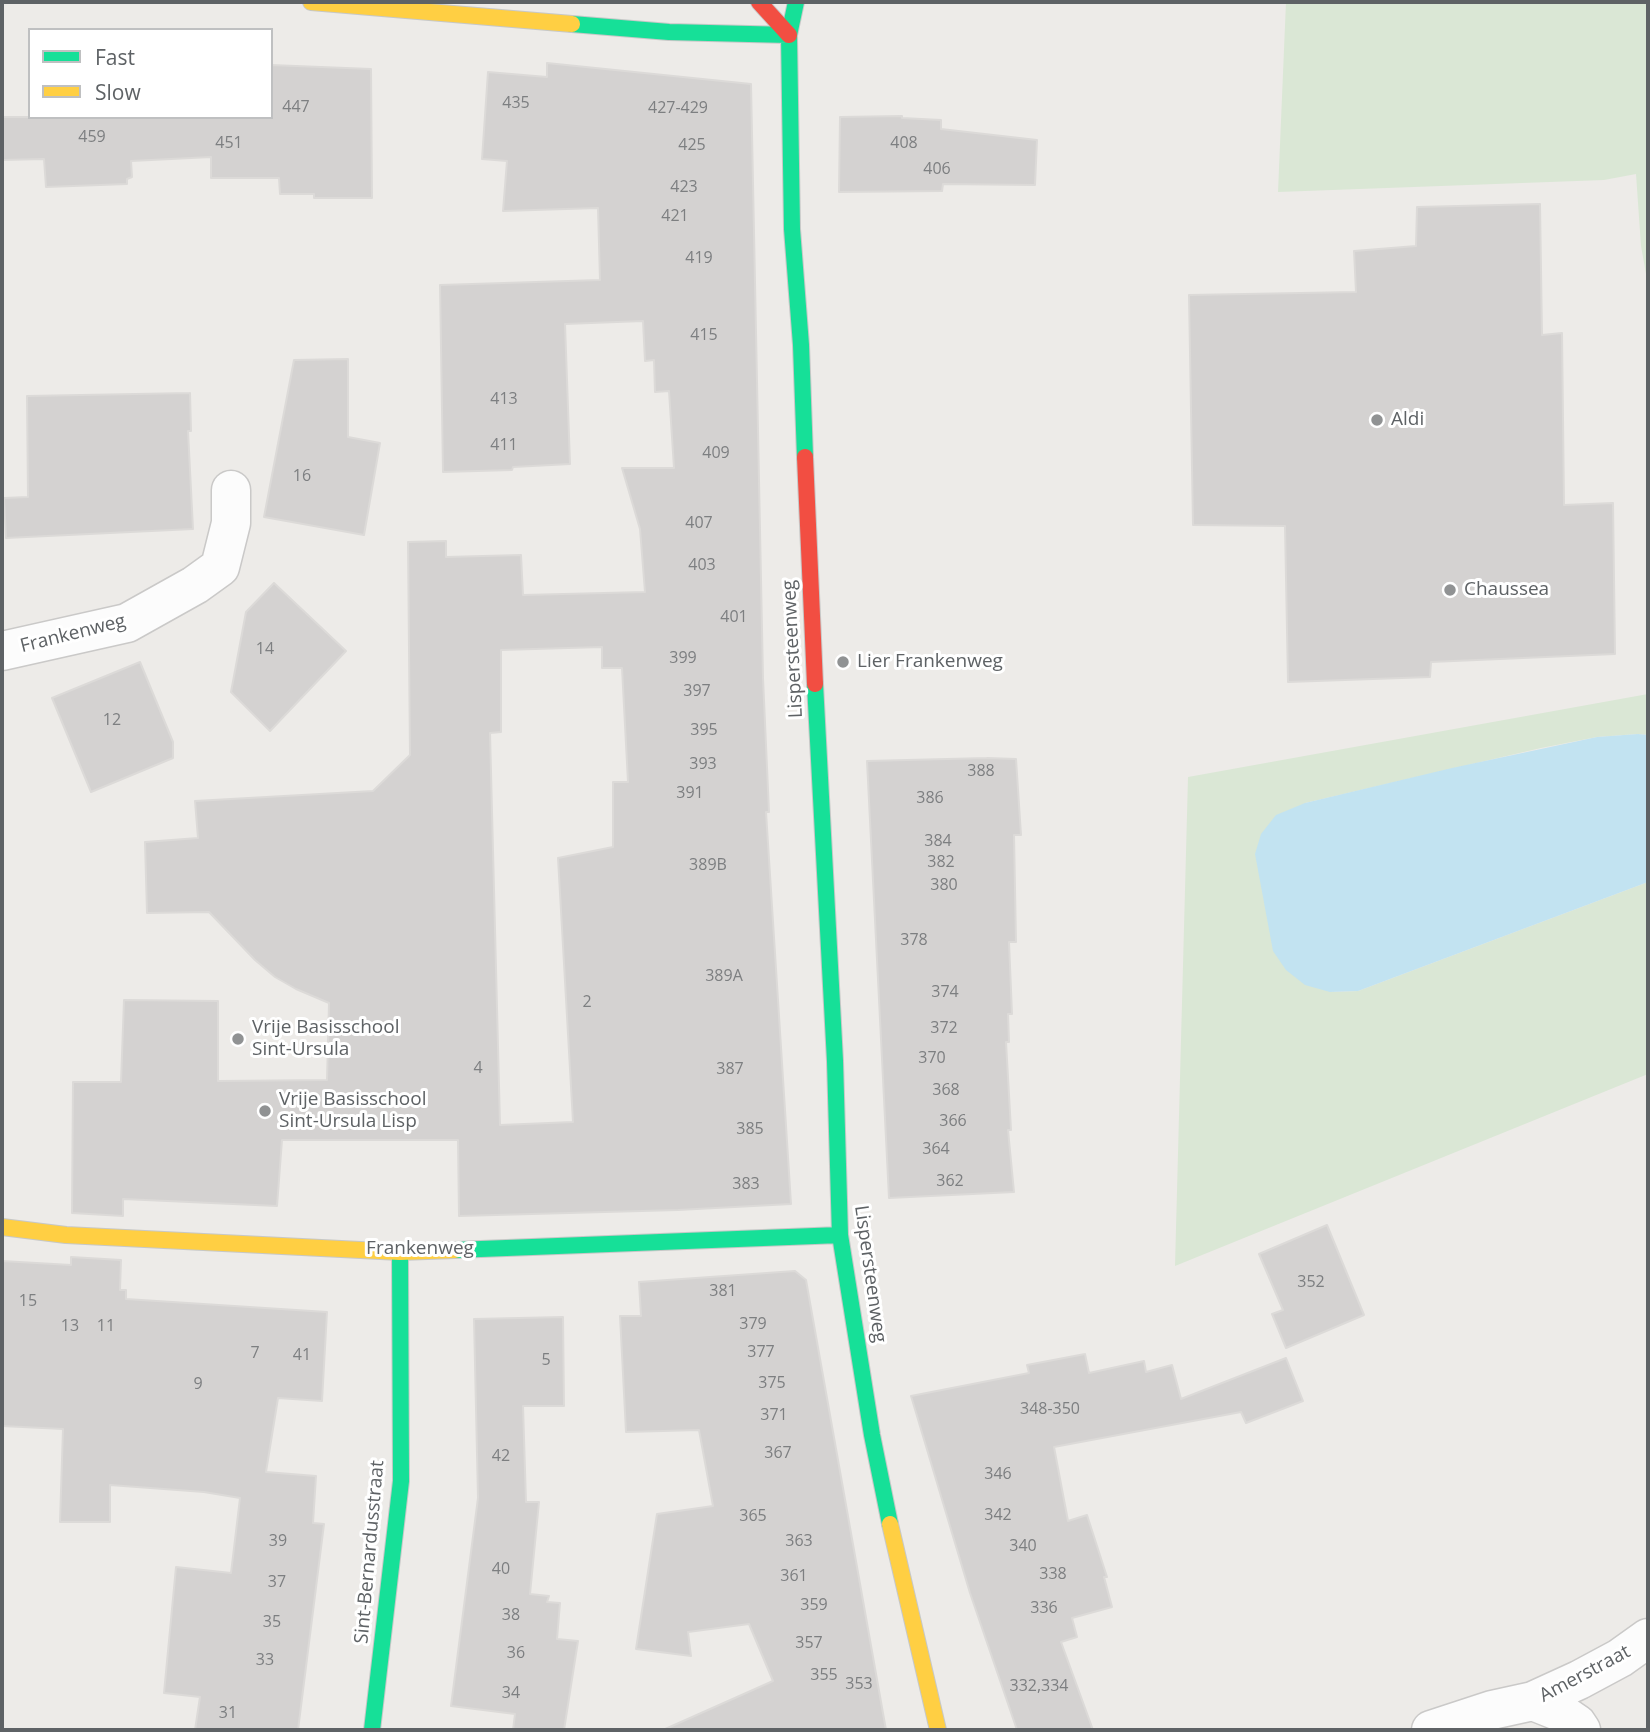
<!DOCTYPE html>
<html>
<head>
<meta charset="utf-8">
<style>
  body { margin:0 }
  #map { position:relative; width:1650px; height:1732px; overflow:hidden; background:#edebe8; font-family:"Open Sans",sans-serif }
  canvas { display:block }
  .frame { position:absolute; inset:0; border:4px solid #5e6265; pointer-events:none }
  .legend { position:absolute; left:28px; top:28px; width:245px; height:91px; box-sizing:border-box; background:#fff; border:2px solid #bfc0c1; margin:0; padding:9px 12px; list-style:none; font-size:21px; color:#5e6265 }
  .legend li { display:flex; align-items:center; gap:14px; height:35px }
  .legend b { width:35px; border:2px solid #bfc0c1 }
</style>
</head>
<body>
<div id="map">
<canvas width="1650" height="1732"></canvas>
<div class="frame"></div>
<ul class="legend">
<li><b style="height:9px;background:#16e098"></b>Fast</li>
<li><b style="height:9px;background:#ffcf43"></b>Slow</li>
</ul>
</div>
<script>
const c = document.querySelector('canvas').getContext('2d');
c.lineJoin = 'round';
function fillPath(path, color) { c.fillStyle = color; c.fill(path, 'evenodd'); }
const poly = rows => new Path2D(rows.map(r => 'M' + r).join(''));
function trace(path, color, width, dash) { c.strokeStyle = color; c.lineWidth = width; c.lineCap = dash ? 'butt' : 'round'; c.setLineDash(dash || []); c.stroke(path); }
function label(font, color, halo, rows, align = 'center') {
  c.font = font + ' "Open Sans",sans-serif'; c.lineWidth = 6; c.setLineDash([]); c.textBaseline = 'middle'; c.strokeStyle = halo; c.fillStyle = color; for (const [text, x, y, turn = 0] of rows) {
    c.save(); c.translate(x, y); c.rotate((+turn || 0) * Math.PI / 180); c.textAlign = isNaN(turn) ? turn : align; if (halo) c.strokeText(text, 0, 0); c.fillText(text, 0, 0); c.restore();
  }
}
const green = poly([
  [1286,2,1648,2,1648,285,1641,246,1636,174,1604,180,1278,192],
  [1648,694,1648,735,1638,734,1597,737,1541,748,1305,803,1330,992,1358,991,1648,882,1648,1074,1175,1266,1188,777]
]);
const water = poly([
  [1638,734,1648,735,1648,882,1358,991,1330,992,1305,985,1286,970,1273,951,1255,854,1261,834,1276,815,1305,803,1452,768,1597,737]
]);
const building = poly([
  [547,63,751,84,763,678,769,812,766,812,791,1204,678,1210,459,1216,458,1140,282,1140,277,1206,123,1199,123,1216,72,1213,73,1082,121,1082,124,1000,218,1001,218,1081,327,1080,329,1003,296,989,275,977,255,960,209,912,147,913,145,842,198,838,195,801,373,791,410,755,408,542,446,541,446,557,521,555,523,595,645,592,640,529,622,468,674,468,669,391,655,392,654,360,645,361,643,321,565,324,570,464,513,467,512,470,443,472,440,285,600,280,598,208,503,211,507,161,482,159,488,72,547,77,547,63],
  [602,647,602,668,622,668,628,782,613,782,613,847,558,858,573,1122,500,1125,490,733,501,732,501,650,602,647],
  [271,65,371,69,372,198,314,198,314,194,280,194,279,178,211,178,211,157,131,161,132,177,127,179,127,184,46,187,44,159,2,160,2,117,271,117,271,65],
  [902,116,902,118,941,120,941,129,1037,140,1035,185,943,184,942,191,839,192,840,117,902,116],
  [1540,204,1542,335,1562,333,1564,505,1613,503,1615,654,1431,662,1430,677,1288,682,1285,526,1193,525,1189,295,1356,292,1354,251,1416,246,1417,207,1540,204],
  [348,359,348,437,380,443,364,535,264,517,294,360,348,359],
  [190,393,191,431,188,431,193,529,6,538,4,498,28,497,27,396,190,393],
  [274,583,346,651,270,731,231,692,246,612,274,583],
  [140,662,173,742,173,758,91,792,52,698,140,662],
  [987,758,1016,759,1021,835,1014,835,1016,942,1009,942,1012,1014,1008,1014,1009,1042,1006,1042,1011,1130,1008,1130,1014,1192,889,1198,867,761,987,758],
  [1327,1225,1364,1315,1286,1348,1272,1314,1283,1310,1259,1254,1327,1225],
  [71,1257,121,1260,120,1290,126,1290,126,1299,327,1312,322,1401,278,1398,266,1472,316,1476,313,1523,324,1524,298,1730,195,1730,200,1697,164,1693,176,1567,231,1573,240,1498,204,1492,110,1485,110,1522,60,1522,63,1429,2,1426,2,1261,71,1265,71,1257],
  [795,1271,806,1280,886,1730,663,1730,773,1681,749,1624,688,1632,691,1656,636,1649,657,1514,713,1506,699,1430,626,1432,620,1316,641,1316,639,1282,795,1271],
  [563,1317,564,1406,523,1406,526,1502,539,1502,530,1594,549,1596,547,1602,560,1603,557,1639,578,1641,564,1730,513,1730,515,1714,451,1706,478,1498,474,1319,563,1317],
  [1085,1354,1089,1373,1144,1361,1146,1372,1172,1365,1181,1399,1286,1358,1303,1401,1246,1423,1241,1412,1054,1447,1068,1521,1087,1515,1107,1577,1104,1577,1112,1607,1072,1618,1077,1637,1061,1642,1093,1730,1017,1730,970,1593,911,1396,1029,1373,1027,1365,1085,1354]
]);
const street = poly([
  [2,651,127,623,195,585,220,567,231,523,231,490],
  [1533,1701,1558,1711,1577,1724,1581,1730],
  [1431,1730,1492,1710,1533,1701,1579,1680,1620,1658,1648,1638]
]);
const fast = poly([
  [796,2,789,35,792,229,801,345,805,457],
  [572,24,669,32,789,35],
  [815,684,835,1061,840,1235,872,1435,890,1524],
  [455,1250,840,1235],
  [372,1730,401,1481,400,1252]
]);
const slow = poly([
  [311,2,572,24],
  [2,1227,66,1235,400,1252,455,1250],
  [890,1524,938,1730]
]);
const jam = poly([
  [759,2,789,35],
  [805,457,815,684]
]);
const markers = [
  [1377,420,7,"#909293"],
  [1450,590,7,"#909293"],
  [843,662,7,"#909293"],
  [238,1039,7,"#909293"],
  [265,1111,7,"#909293"]
];
const numberNames = [
  ["435",516,103],
  ["447",296,107],
  ["427-429",678,108],
  ["459",92,137],
  ["451",229,143],
  ["408",904,143],
  ["425",692,145],
  ["406",937,169],
  ["423",684,187],
  ["421",675,216],
  ["419",699,258],
  ["415",704,335],
  ["413",504,399],
  ["411",504,445],
  ["409",716,453],
  ["16",302,476],
  ["407",699,523],
  ["403",702,565],
  ["401",734,617],
  ["14",265,649],
  ["399",683,658],
  ["397",697,691],
  ["12",112,720],
  ["395",704,730],
  ["393",703,764],
  ["388",981,771],
  ["391",690,793],
  ["386",930,798],
  ["384",938,841],
  ["382",941,862],
  ["389B",708,865],
  ["380",944,885],
  ["378",914,940],
  ["389A",724,976],
  ["374",945,992],
  ["2",587,1002],
  ["372",944,1028],
  ["370",932,1058],
  ["4",478,1068],
  ["387",730,1069],
  ["368",946,1090],
  ["366",953,1121],
  ["385",750,1129],
  ["364",936,1149],
  ["362",950,1181],
  ["383",746,1184],
  ["352",1311,1282],
  ["381",723,1291],
  ["15",28,1301],
  ["379",753,1324],
  ["13",70,1326],
  ["11",106,1326],
  ["377",761,1352],
  ["7",255,1353],
  ["41",302,1355],
  ["5",546,1360],
  ["375",772,1383],
  ["9",198,1384],
  ["348-350",1050,1409],
  ["371",774,1415],
  ["367",778,1453],
  ["42",501,1456],
  ["346",998,1474],
  ["342",998,1515],
  ["365",753,1516],
  ["39",278,1541],
  ["363",799,1541],
  ["340",1023,1546],
  ["40",501,1569],
  ["338",1053,1574],
  ["361",794,1576],
  ["37",277,1582],
  ["359",814,1605],
  ["336",1044,1608],
  ["38",511,1615],
  ["35",272,1622],
  ["357",809,1643],
  ["36",516,1653],
  ["33",265,1660],
  ["355",824,1675],
  ["353",859,1684],
  ["332,334",1039,1686],
  ["34",511,1693],
  ["31",228,1713]
];
const poiNames = [
  ["Aldi",1391,420],
  ["Chaussea",1464,590],
  ["Lier Frankenweg",857,662],
  ["Vrije Basisschool",252,1028],
  ["Sint-Ursula",252,1050],
  ["Vrije Basisschool",279,1100],
  ["Sint-Ursula Lisp",279,1122]
];
const streetNames = [
  ["Frankenweg",73,634,-14],
  ["Lispersteenweg",793,649,-93],
  ["Frankenweg",420,1249],
  ["Lispersteenweg",870,1274,82],
  ["Sint-Bernardusstraat",370,1552,-85],
  ["Amerstraat",1585,1674,-28]
];
fillPath(green, '#dae7d5');
fillPath(water, '#c2e3f1');
fillPath(building, '#d4d2d1');
trace(building, '#dcdad8', 2);
trace(street, '#cac9c8', 41);
trace(fast, '#c7c8c7', 18);
trace(slow, '#c7c8c7', 18);
trace(jam, '#c7c8c7', 18);
trace(street, '#fcfcfc', 38);
trace(fast, '#16e098', 16);
trace(slow, '#ffcf43', 16);
trace(jam, '#f24e42', 16);
for (const [x, y, r, color] of markers) { const dot = new Path2D(); dot.arc(x, y, r, 0, 2 * Math.PI); c.fillStyle = color; c.fill(dot); trace(dot, '#fff', 2.5); }
label('16px', '#7d7f81', null, numberNames);
label('19px', '#5e6265', '#fff', poiNames, 'left');
label('19px', '#5e6265', '#fff', streetNames);
</script>
</body>
</html>
